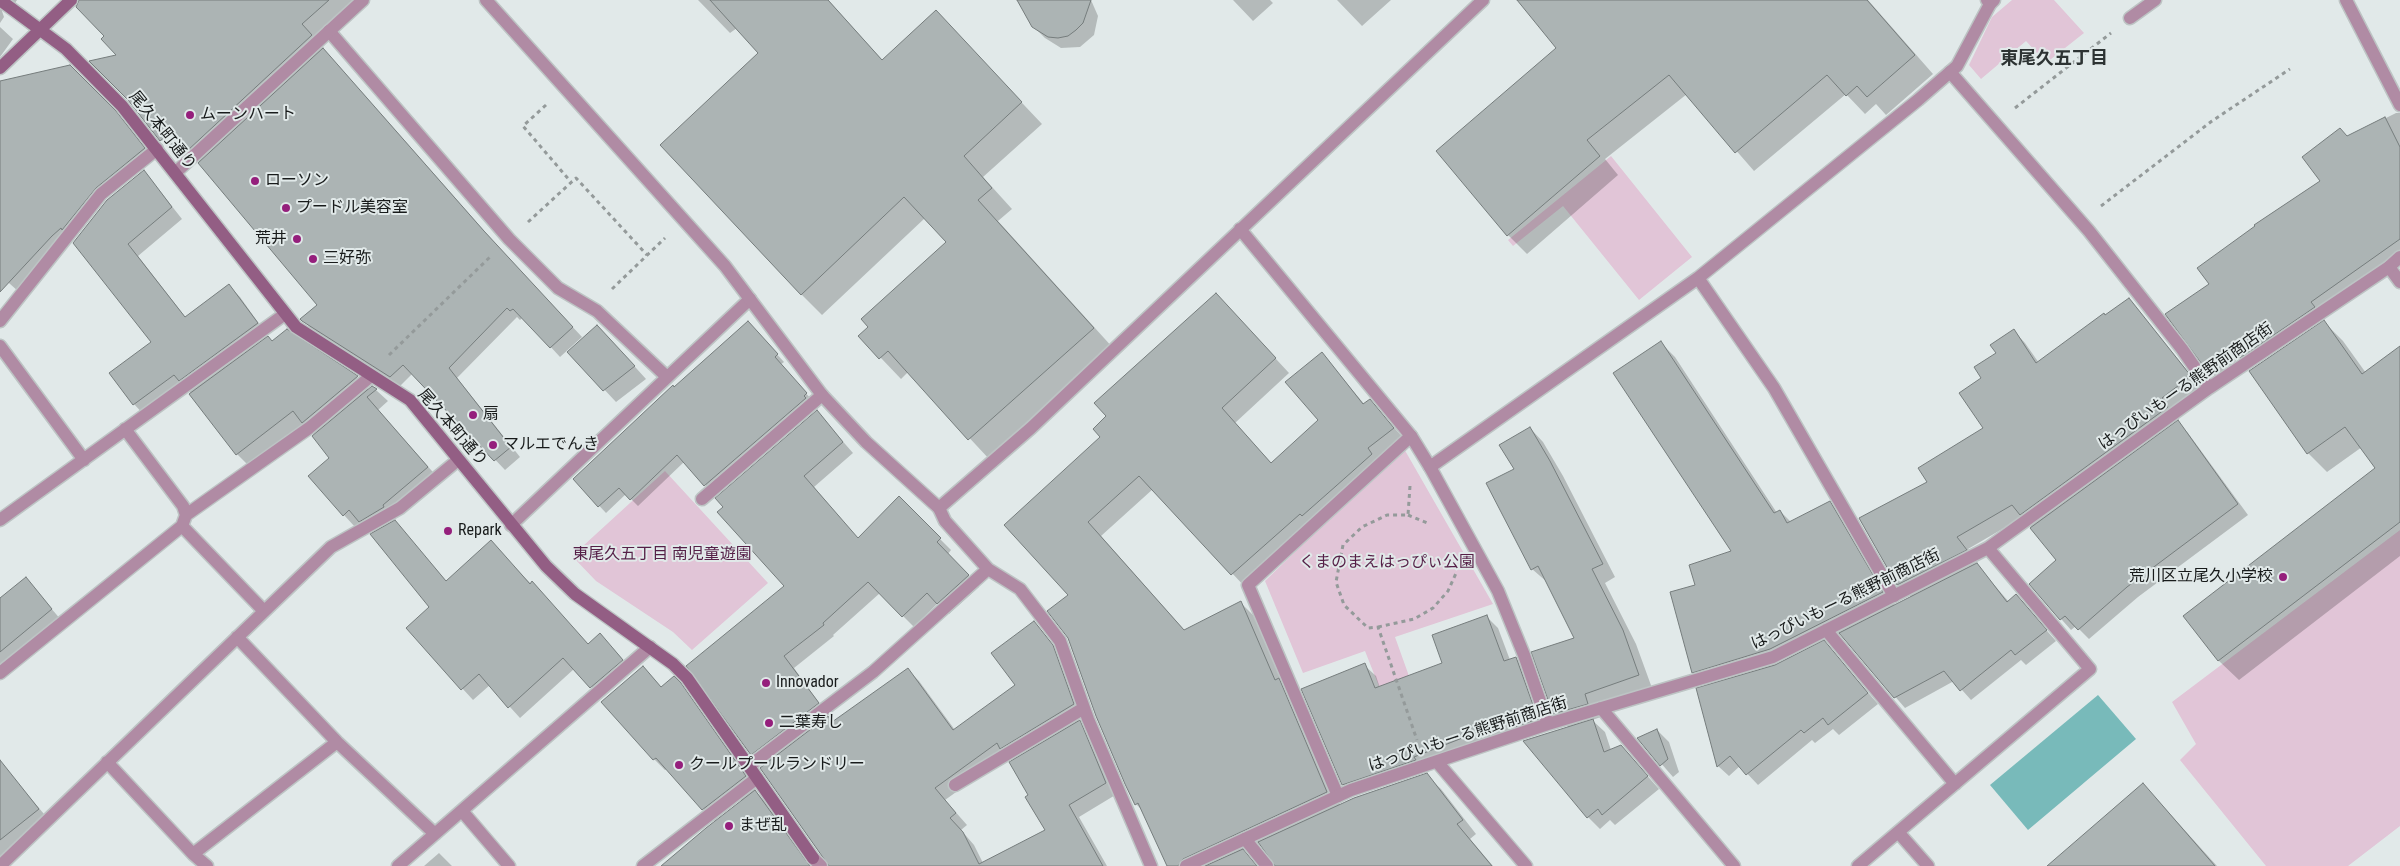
<!DOCTYPE html>
<html>
<head>
<meta charset="utf-8">
<style>
  body { margin:0 }
  canvas { display:block; background:#e1e9e9 }
</style>
</head>
<body>
<canvas width="2400" height="866"></canvas>
<script>
const c = document.querySelector('canvas').getContext('2d');
c.lineJoin = 'round';
function fillPath(path, color) { c.fillStyle = color; c.fill(path, 'evenodd'); }
const poly = rows => new Path2D(rows.map(r => 'M' + r).join(''));
function trace(path, color, width, dash) { c.strokeStyle = color; c.lineWidth = width; c.lineCap = dash ? 'butt' : 'round'; c.setLineDash(dash || []); c.stroke(path); }
function label(font, color, halo, rows, align = 'center') {
  c.font = font + ' "Roboto Condensed","Noto Sans JP",sans-serif'; c.lineWidth = 4; c.setLineDash([]); c.textBaseline = 'middle'; c.strokeStyle = halo; c.fillStyle = color; for (const [text, x, y, turn = 0] of rows) {
    c.save(); c.translate(x, y); c.rotate((+turn || 0) * Math.PI / 180); c.textAlign = isNaN(turn) ? turn : align; if (halo) c.strokeText(text, 0, 0); c.fillText(text, 0, 0); c.restore();
  }
}
const green = poly([
  [2012,0,2054,0,2084,33,2046,63,2026,41,1981,79,1969,65,1992,17],
  [1611,156,1692,257,1639,300,1563,206,1513,246,1508,240],
  [1403,447,1493,604,1395,637,1433,743,1405,752,1365,651,1303,673,1265,581],
  [665,471,768,583,692,650,673,632,596,581,572,556],
  [2400,530,2400,826,2348,866,2266,866,2180,760,2196,744,2172,702]
]);
const water = poly([
  [2098,695,2136,739,2028,830,1990,785]
]);
const shadow = poly([
  [0,0,17,0,15,3,8,2,3,6,2,11,4,17,0,23],
  [91,0,354,0,313,37,494,242,582,337,560,357,523,317,520,320,517,317,457,378,520,457,505,470,413,373,400,386,312,330,302,319,319,305,183,143,172,152,161,140,118,55,106,36],
  [698,0,828,0,883,61,936,12,1042,124,983,177,1012,209,998,221,1114,349,990,460,908,372,901,379,860,336,948,242,925,218,822,315,801,294,760,53,737,28,730,33],
  [1027,0,1091,0,1098,16,1094,35,1080,47,1061,48,1045,38,1033,26],
  [1233,0,1270,0,1273,3,1253,21],
  [1337,0,1391,0,1362,26],
  [1532,0,1868,0,1933,74,1886,115,1876,104,1865,114,1846,94,1754,171,1687,94,1605,159,1618,175,1527,254,1508,235,1558,48],
  [0,27,13,39,0,57],
  [70,66,126,123,154,159,106,198,73,239,19,292,0,275,0,82],
  [2396,113,2400,113,2400,264,2251,367,2241,357,2215,376,2205,366,2211,285,2322,181,2340,129,2348,137],
  [144,171,182,219,138,256,186,318,229,286,240,297,272,342,287,330,357,377,369,390,376,390,388,401,378,410,439,479,394,518,394,521,447,582,491,542,589,645,611,646,633,671,602,698,574,669,520,718,490,685,473,700,407,628,431,607,373,534,361,522,355,527,344,515,331,458,315,435,304,423,249,466,237,454,185,386,145,416,134,404,153,342,74,243],
  [1216,294,1289,373,1235,423,1272,464,1319,421,1322,354,1365,405,1370,401,1407,442,1385,468,1351,500,1246,588,1153,489,1101,536,1185,631,1241,603,1255,617,1293,694,1340,805,1426,775,1441,789,1476,834,1470,839,1493,866,1276,866,1260,843,1243,851,1258,866,1169,866,1144,812,1136,804,1069,596,1108,416],
  [2129,299,2202,389,2173,410,2179,419,2177,421,2188,433,2248,515,2138,597,2089,639,2076,626,2071,630,2030,584,2057,560,2023,517,1968,549,1977,562,1975,563,2009,602,2016,596,2056,641,2026,665,2021,660,1971,700,1954,681,1905,708,1841,634,1824,642,1878,704,1839,735,1833,729,1815,743,1812,740,1758,785,1740,766,1729,776,1718,766,1697,689,1707,686,1693,672,1697,585,1733,551,1661,343,1675,357,1777,513,1780,511,1791,522,1830,502,1843,516,1895,606,1911,597,1898,584,1928,482,1985,428,1983,378,2014,331,2025,343,2039,363],
  [2324,322,2343,341,2366,373,2400,348,2400,556,2239,680,2219,661,2185,616,2377,468,2362,447,2327,472,2308,453],
  [754,329,784,362,780,365,813,401,712,492,684,462,638,506,626,494,606,513,575,480,674,388],
  [609,338,646,379,616,402,569,352],
  [817,412,853,453,814,487,858,539,899,498,951,550,948,554,979,587,949,614,938,603,914,627,880,593,833,635,834,636,794,668,833,723,908,670,919,681,955,730,1017,685,1034,622,1064,658,1085,716,1078,720,1091,733,1117,794,1079,817,1107,866,830,866,764,766,752,754,786,586,719,512],
  [1008,755,1014,761,1047,831,983,863,974,845,961,830,967,825,945,800],
  [1530,428,1543,442,1563,476,1615,577,1605,583,1636,644,1652,688,1601,717,1592,720,1605,732,1611,750,1621,746,1659,789,1615,825,1610,820,1600,829,1588,817,1569,728,1554,713,1576,638,1547,582,1532,569,1516,469],
  [26,579,62,621,0,672,0,600],
  [1487,617,1498,628,1510,660,1516,658,1527,670,1548,730,1354,796,1343,784,1364,665,1376,676,1380,688,1444,663],
  [643,667,662,688,685,689,756,788,754,790,767,803,811,866,671,866,742,802,740,800,714,821,667,769,665,770,654,759],
  [1657,730,1669,742,1679,772,1673,777,1639,738],
  [3,766,50,821,0,861,0,769],
  [2143,784,2217,866,2057,866],
  [439,853,452,866,424,866]
]);
const building = poly([
  [79,0,329,0,302,24,312,35,187,151,171,132,160,141,128,100,89,61,116,55,101,39,104,36,76,7,79,0],
  [710,0,828,0,882,60,936,10,1022,102,964,156,992,188,978,200,1094,328,968,440,888,351,879,359,858,336,868,327,861,319,946,242,904,197,801,295,660,145,758,53,710,0],
  [1017,0,1091,0,1083,23,1076,30,1068,36,1058,38,1048,37,1032,27,1017,0],
  [1517,0,1867,0,1915,55,1867,97,1857,86,1846,96,1827,75,1735,153,1669,75,1587,140,1600,156,1507,236,1436,151,1556,48,1517,0],
  [323,48,484,231,573,327,550,348,513,309,510,311,507,308,449,368,511,447,494,461,403,365,390,377,302,321,300,319,317,305,198,163,323,48],
  [70,65,116,111,145,148,96,188,62,230,61,228,52,236,0,292,0,81,70,65],
  [2385,117,2400,147,2400,239,2311,302,2315,307,2240,358,2232,346,2204,367,2165,314,2209,284,2197,268,2255,226,2254,225,2320,181,2302,157,2340,128,2347,136,2385,117],
  [144,170,172,207,128,244,185,317,229,284,258,323,179,381,174,375,133,405,109,373,151,342,73,243,107,200,144,170],
  [1216,293,1276,358,1222,408,1271,463,1318,420,1285,382,1322,352,1363,404,1370,399,1394,428,1368,448,1372,454,1336,486,1302,516,1300,514,1231,575,1139,476,1088,522,1184,630,1241,601,1275,680,1279,678,1327,792,1183,859,1178,866,1167,866,1138,803,1135,805,1125,784,1096,716,1068,638,1047,611,1068,595,1004,525,1100,437,1093,429,1106,416,1094,403,1216,293],
  [2129,298,2191,376,2162,398,2168,407,2020,515,2012,505,1957,537,1967,550,1897,585,1859,518,1927,482,1918,468,1983,428,1959,393,1981,378,1974,367,1996,353,1990,345,2014,329,2036,363,2104,313,2105,315,2129,298],
  [2324,320,2362,374,2400,346,2400,522,2218,661,2183,616,2375,468,2345,427,2307,454,2249,371,2324,320],
  [748,321,778,354,775,357,807,393,804,396,806,398,704,486,677,455,630,500,619,488,598,507,573,479,673,385,674,387,748,321],
  [597,325,635,366,603,391,567,352,597,325],
  [287,329,358,376,302,423,293,411,236,455,189,394,268,336,272,341,287,329],
  [1661,341,1774,513,1780,510,1787,523,1830,501,1883,592,1770,649,1692,673,1670,592,1695,585,1689,565,1731,551,1613,373,1661,341],
  [372,386,377,389,367,397,428,467,383,505,384,507,359,522,349,510,343,516,308,476,329,458,312,436,372,386],
  [817,410,843,442,804,476,858,538,899,496,941,538,937,542,969,575,937,604,927,593,902,617,868,582,823,623,824,625,784,656,819,703,751,755,686,666,784,586,717,512,723,507,715,498,817,410],
  [2178,420,2238,504,2127,587,2078,630,2065,616,2060,620,2029,584,2056,560,2030,528,2178,420],
  [1530,427,1550,461,1603,564,1592,569,1623,630,1639,675,1585,694,1588,704,1553,714,1531,652,1574,638,1538,566,1531,570,1486,483,1514,469,1499,445,1530,427],
  [395,520,446,581,491,540,530,584,532,581,588,644,600,633,623,660,590,688,563,658,508,708,479,674,461,690,406,628,429,607,370,534,395,520],
  [1977,563,2007,602,2016,594,2047,630,2015,655,2011,650,1960,691,1944,671,1894,698,1839,633,1977,563],
  [26,577,52,609,0,652,0,598,26,577],
  [1487,615,1504,661,1516,657,1538,719,1512,728,1507,722,1475,733,1414,757,1416,760,1342,785,1301,689,1365,663,1375,688,1442,663,1432,635,1487,615],
  [1034,621,1053,645,1074,704,1000,749,997,743,935,788,956,813,950,818,963,832,979,864,1045,830,1025,797,1028,795,1009,762,1080,720,1106,783,1069,805,1103,866,829,866,760,768,828,716,832,722,908,668,953,730,1015,685,991,653,1034,621],
  [1824,640,1868,693,1828,725,1823,718,1804,733,1801,730,1746,775,1730,756,1717,767,1696,688,1775,665,1824,640],
  [643,666,661,687,674,676,681,683,746,776,702,810,656,758,653,760,601,702,643,666],
  [1593,719,1604,752,1621,745,1648,776,1602,815,1598,809,1587,818,1523,741,1593,719],
  [1657,729,1668,759,1660,766,1637,738,1657,729],
  [0,760,39,809,0,840,0,760],
  [1427,773,1463,820,1457,824,1492,866,1275,866,1258,842,1354,798,1427,773],
  [2143,783,2215,866,2047,866,2143,783],
  [755,790,810,866,661,866,706,828,755,790],
  [1243,849,1257,866,1205,866,1243,849]
]);
const path = poly([
  [546,105,523,126,571,182],
  [2015,108,2111,33],
  [2101,206,2212,121,2290,69],
  [528,222,576,178,647,255],
  [612,289,665,238],
  [389,355,490,257],
  [1410,486,1408,515,1387,515,1362,527,1343,545,1336,582,1344,605,1368,628,1378,627,1417,740],
  [1408,515,1430,524],
  [1378,627,1414,619,1433,608,1448,591,1457,571]
]);
const lane = poly([
  [2130,18,2155,0],
  [329,31,509,239,558,288,597,311,667,377],
  [2389,267,2400,282],
  [1698,278,1774,388,1894,596],
  [0,321,101,194,157,149],
  [0,346,84,460],
  [1430,467,1698,278,1918,100,1957,66,1990,4,1987,0],
  [702,499,822,395],
  [939,508,945,521,988,569,1020,589,1060,641,1088,719,1151,866],
  [186,515,309,428,371,376],
  [0,520,285,314],
  [511,525,750,299],
  [182,526,263,610],
  [237,637,337,742,435,834],
  [0,673,182,526,186,515,183,506,125,429],
  [107,762,193,854,337,742],
  [749,766,873,672,988,569],
  [955,785,1084,708],
  [1338,796,1248,585,1411,436],
  [462,811,509,866],
  [1245,839,1267,866],
  [193,854,207,866],
  [0,866,331,547,400,508,458,460],
  [398,866,650,647],
  [643,866,757,778]
]);
const street = poly([
  [486,0,725,266,822,395,866,442,939,508,1031,428,1483,0],
  [2346,0,2400,105],
  [1990,4,1994,0],
  [1950,72,2089,231,2182,349,2209,388],
  [175,173,363,0],
  [1240,229,1411,436,1430,467,1498,591,1524,655,1548,724],
  [1826,630,1955,784],
  [1601,708,1734,866],
  [1438,763,1526,866],
  [1898,832,1928,866],
  [813,858,821,866],
  [1186,866,1351,790,1548,724,1773,657,1988,548,2209,388,2389,267,2400,257],
  [1858,866,2090,669,1988,548]
]);
const secondary = poly([
  [0,0,66,49,122,106,296,327,410,400,546,566,575,594,673,664,687,678,813,858],
  [0,68,71,0]
]);
const markers = [
  [190,115,5,"#951f7c"],
  [255,181,5,"#951f7c"],
  [286,208,5,"#951f7c"],
  [297,239,5,"#951f7c"],
  [313,259,5,"#951f7c"],
  [473,415,5,"#951f7c"],
  [493,445,5,"#951f7c"],
  [448,531,5,"#951f7c"],
  [2283,577,5,"#951f7c"],
  [766,683,5,"#951f7c"],
  [769,723,5,"#951f7c"],
  [679,765,5,"#951f7c"],
  [729,826,5,"#951f7c"]
];
const poiNames = [
  ["ムーンハート",200,115],
  ["ローソン",265,181],
  ["プードル美容室",296,208],
  ["荒井",287,239,"right"],
  ["三好弥",323,259],
  ["扇",483,415],
  ["マルエでんき",503,445],
  ["Repark",458,531],
  ["荒川区立尾久小学校",2273,577,"right"],
  ["Innovador",776,683],
  ["二葉寿し",779,723],
  ["クールプールランドリー",689,765],
  ["まぜ乱",739,826]
];
const streetNames = [
  ["尾久本町通り",162,131,51],
  ["はっぴいもーる熊野前商店街",2186,387,-35],
  ["尾久本町通り",452,428,49],
  ["はっぴいもーる熊野前商店街",1846,600,-26],
  ["はっぴいもーる熊野前商店街",1468,735,-18]
];
const parkNames = [
  ["東尾久五丁目 南児童遊園",662,555],
  ["くまのまえはっぴぃ公園",1387,563]
];
const neighbourhoodNames = [
  ["東尾久五丁目",2054,59]
];
fillPath(green, '#e1c5d7');
fillPath(water, '#78baba');
fillPath(shadow, '#0003');
fillPath(building, '#acb4b4');
trace(building, '#767d7d', 1);
trace(lane, '#bdc4c4', 15);
trace(street, '#bdc4c4', 15);
trace(secondary, '#bdc4c4', 15);
trace(path, '#949a9a', 3, [4, 4]);
trace(lane, '#b08ba4', 12);
trace(street, '#b08ba4', 12);
trace(secondary, '#935e84', 12);
for (const [x, y, r, color] of markers) { const dot = new Path2D(); dot.arc(x, y, r, 0, 2 * Math.PI); c.fillStyle = color; c.fill(dot); trace(dot, '#e1e9e9', 2); }
label('16px', '#181b1b', '#e1e9e9', poiNames, 'left');
label('16px', '#181b1b', '#e1e9e9', streetNames);
label('16px', '#551f47', '#e1e9e9', parkNames);
label('bold 18px', '#2d3333', '#e1e9e9', neighbourhoodNames);
</script>
</body>
</html>
